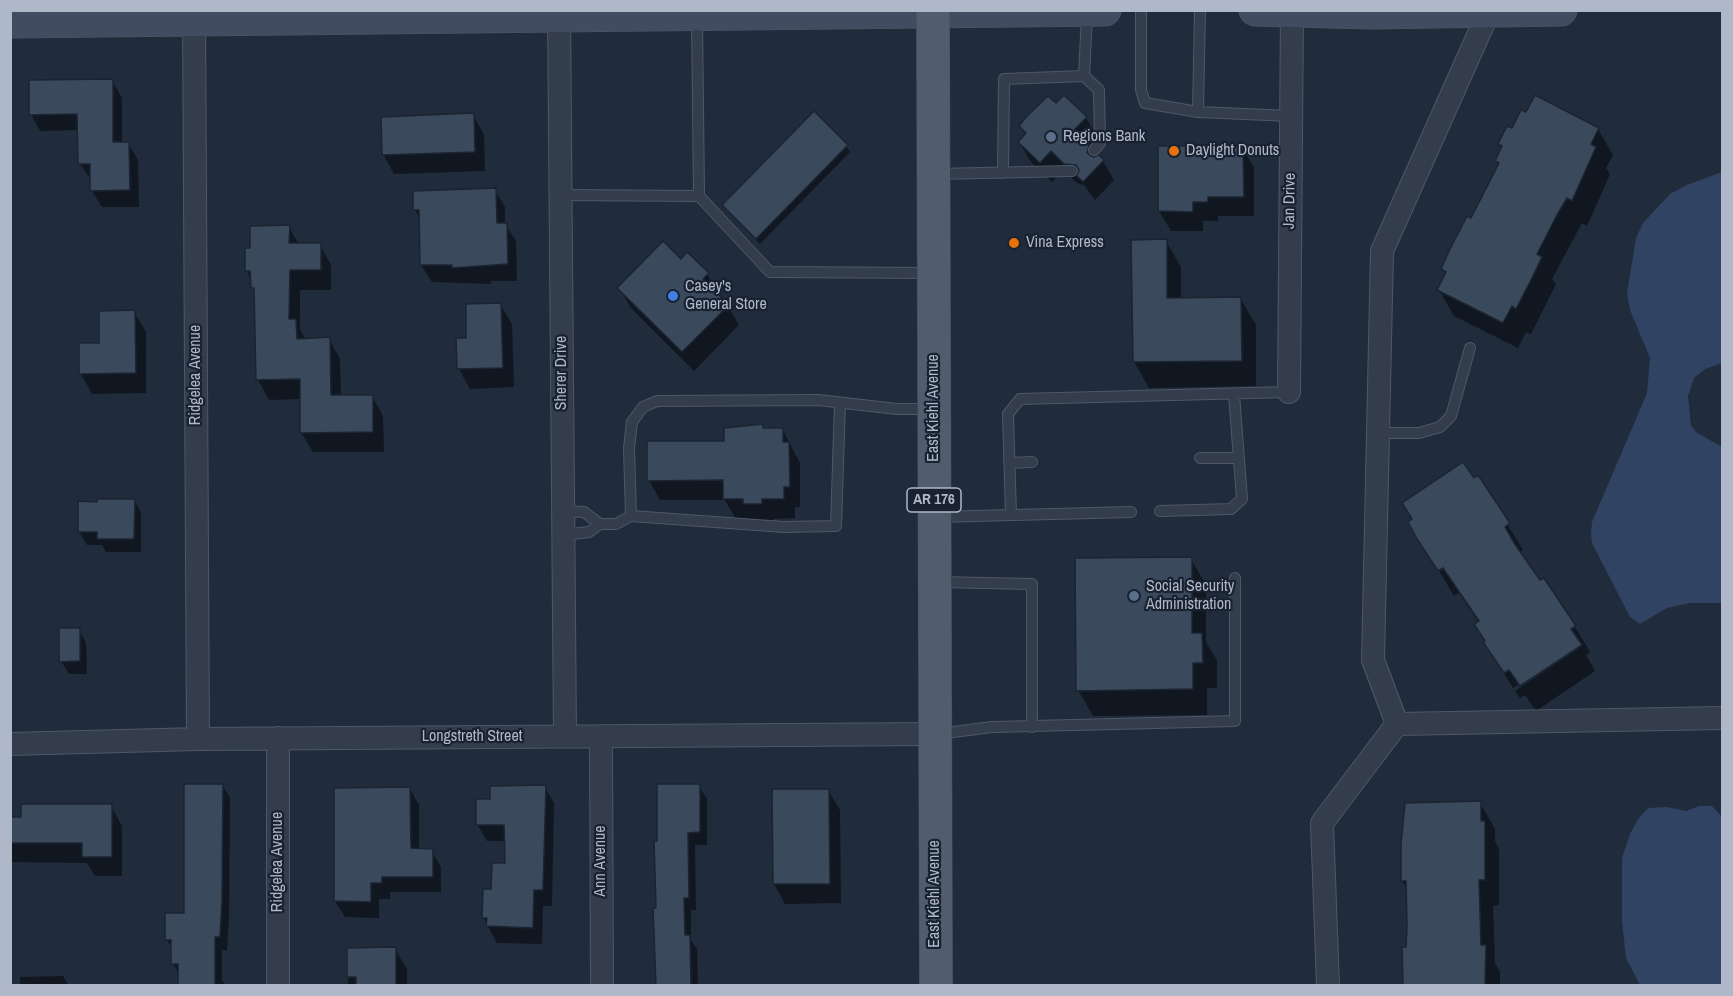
<!DOCTYPE html>
<html>
<head>
<meta charset="utf-8">
<style>
  body { margin:0 }
  #map { position:relative; width:1733px; height:996px; overflow:hidden; background:#202b3c; font-family:"Archivo Narrow",sans-serif }
  canvas { display:block }
  .frame { position:absolute; inset:0; border:12px solid #afb8c8; pointer-events:none }
</style>
</head>
<body>
<div id="map">
<canvas width="1733" height="996"></canvas>
<div class="frame"></div>
</div>
<script>
const c = document.querySelector('canvas').getContext('2d');
c.lineJoin = 'round';
function fillPath(path, color) { c.fillStyle = color; c.fill(path, 'evenodd'); }
const poly = rows => new Path2D(rows.map(r => 'M' + r).join(''));
function trace(path, color, width, dash) { c.strokeStyle = color; c.lineWidth = width; c.lineCap = dash ? 'butt' : 'round'; c.setLineDash(dash || []); c.stroke(path); }
function label(font, color, halo, rows, align = 'center') {
  c.font = font + ' "Archivo Narrow",sans-serif'; c.lineWidth = 4.5; c.setLineDash([]); c.textBaseline = 'middle'; c.strokeStyle = halo; c.fillStyle = color; for (const [text, x, y, turn = 0] of rows) {
    c.save(); c.translate(x, y); c.rotate((+turn || 0) * Math.PI / 180); c.textAlign = isNaN(turn) ? turn : align; if (halo) c.strokeText(text, 0, 0); c.fillText(text, 0, 0); c.restore();
  }
}
const water = poly([
  [1722,172,1722,363,1705,369,1694,378,1688,396,1691,425,1696,432,1722,447,1722,603,1690,603,1667,608,1640,624,1630,617,1592,543,1591,534,1592,522,1647,393,1650,358,1630,310,1627,293,1636,238,1643,223,1670,194,1687,185],
  [1699,806,1712,806,1722,817,1722,985,1640,985,1626,958,1622,921,1622,858,1630,834,1638,819,1648,808,1667,807,1686,811]
]);
const shadow = poly([
  [112,81,122,98,122,143,128,143,138,160,139,207,102,207,92,191,92,181,80,164,79,130,40,131,31,114],
  [1056,105,1086,118,1097,137,1088,147,1095,158,1103,161,1114,180,1095,200,1084,185,1077,183,1063,170,1052,182,1031,162,1019,142,1026,135,1021,126],
  [473,115,484,135,485,171,394,174,383,154],
  [1598,129,1613,155,1606,168,1610,174,1587,226,1582,223,1552,279,1556,284,1531,334,1526,332,1518,348,1454,316,1439,290,1446,275,1443,269,1499,166,1496,161,1502,149,1500,144],
  [846,146,850,152,760,244,724,205],
  [1242,148,1254,167,1254,216,1218,216,1218,221,1203,221,1203,231,1171,231,1159,211],
  [495,190,505,207,505,224,516,241,517,281,491,281,491,284,432,282,421,265,421,220,415,210],
  [289,227,299,245,320,245,331,265,331,290,300,290,300,329,306,340,329,339,340,359,341,397,372,396,383,416,384,452,313,452,301,432,301,399,269,400,258,380,255,293,247,270,252,249],
  [1166,241,1181,267,1181,299,1241,299,1256,325,1256,386,1149,388,1134,362],
  [681,261,707,274,717,295,728,306,739,325,694,371,631,308,619,288],
  [500,304,512,324,514,387,470,389,459,369,468,339],
  [134,312,146,332,146,393,92,394,81,374,101,344],
  [762,426,764,429,782,429,800,463,800,507,795,507,795,518,773,519,773,523,756,524,753,519,736,519,725,500,660,500,649,480],
  [1478,477,1523,550,1519,553,1575,627,1590,652,1586,655,1595,671,1536,711,1525,695,1520,698,1515,691,1582,646,1582,642,1513,688,1485,643,1479,623,1459,593,1454,596,1410,522],
  [134,500,141,513,141,552,106,552,102,545,87,545,79,532],
  [1191,559,1206,585,1206,642,1217,660,1217,688,1207,688,1207,715,1093,716,1078,690],
  [79,630,86,643,87,674,69,674,61,661],
  [222,785,230,798,229,915,227,950,222,950,222,980,226,986,180,986,180,976,173,964,173,950,167,940,186,915],
  [699,786,707,799,707,845,695,845,696,910,691,910,691,940,697,949,698,986,656,986,655,910,658,910],
  [545,787,554,803,552,906,543,906,542,944,497,943,483,917,492,891,507,865,506,841,487,841,477,824,491,800],
  [410,789,419,805,419,850,432,851,441,867,441,892,390,892,390,899,379,899,379,918,345,917,335,901],
  [828,790,840,810,841,903,785,904,774,884],
  [1480,803,1495,829,1495,841,1499,849,1499,905,1493,906,1495,963,1500,972,1500,986,1403,986,1407,948,1408,890,1402,881],
  [111,806,122,826,122,876,95,876,87,863,10,862,10,818],
  [348,949,395,949,407,969,407,986,348,986],
  [63,976,69,986,20,986,20,977]
]);
const building = poly([
  [113,79,113,142,129,142,130,190,90,191,90,164,78,164,77,114,29,115,29,80,113,79],
  [1064,95,1087,117,1074,130,1089,145,1087,153,1093,157,1099,155,1104,160,1083,182,1077,176,1079,170,1076,165,1064,164,1051,151,1040,163,1018,142,1026,133,1019,126,1027,116,1048,96,1056,103,1064,95],
  [1535,95,1599,128,1591,144,1596,147,1572,201,1567,198,1557,215,1537,254,1542,257,1533,276,1516,309,1512,306,1503,323,1437,290,1446,272,1441,269,1449,251,1467,216,1471,218,1499,163,1495,161,1502,146,1498,144,1507,126,1512,128,1521,110,1526,112,1535,95],
  [814,111,848,145,756,239,722,205,814,111],
  [474,113,475,152,382,155,381,117,474,113],
  [1158,146,1243,146,1244,197,1208,197,1208,202,1193,202,1193,212,1158,211,1158,146],
  [496,188,497,223,507,223,508,264,452,268,452,265,420,265,419,210,413,210,413,191,496,188],
  [290,225,289,243,321,243,321,270,290,270,289,319,296,319,297,339,330,337,331,395,373,395,373,432,300,433,300,379,256,380,254,288,251,288,250,271,245,271,245,248,250,248,250,226,290,225],
  [1167,239,1167,298,1241,297,1242,361,1133,362,1131,240,1167,239],
  [663,241,681,259,687,252,709,273,703,279,729,305,682,352,617,288,663,241],
  [501,303,503,368,457,369,456,338,466,338,466,304,501,303],
  [135,310,136,373,79,374,79,343,99,343,99,311,135,310],
  [763,424,763,428,783,428,783,442,789,442,790,487,784,487,784,499,762,499,762,504,743,504,743,499,723,499,723,480,647,481,647,441,724,441,724,428,763,424],
  [1463,462,1474,478,1478,475,1510,523,1505,527,1514,543,1540,580,1544,578,1576,626,1571,629,1582,645,1520,686,1509,670,1504,673,1483,642,1485,641,1474,624,1479,621,1443,568,1438,571,1417,539,1408,522,1412,519,1402,503,1463,462],
  [97,499,135,499,134,539,97,539,97,532,78,532,78,501,97,502,97,499],
  [1192,557,1192,633,1202,633,1203,663,1193,663,1193,689,1076,691,1075,558,1192,557],
  [59,628,80,628,80,661,59,662,59,628],
  [184,784,223,784,222,901,220,937,215,937,215,986,178,986,178,964,171,964,171,940,165,940,165,913,184,913,184,784],
  [657,784,700,784,700,832,688,833,689,898,684,898,685,935,690,935,691,986,656,986,653,908,656,908,654,841,657,841,657,784],
  [546,785,543,890,534,890,533,928,486,926,487,918,482,918,483,889,491,889,492,863,505,863,504,825,476,825,476,799,490,799,490,786,546,785],
  [410,787,411,848,433,849,433,877,382,877,382,883,371,883,371,902,334,901,334,788,410,787],
  [772,789,829,789,830,884,773,884,772,789],
  [1481,801,1481,821,1485,821,1485,880,1479,880,1481,945,1486,945,1485,986,1403,986,1402,947,1406,947,1407,926,1406,881,1401,881,1401,844,1405,803,1481,801],
  [21,804,112,804,112,857,82,857,82,843,10,843,10,817,21,817,21,804],
  [396,947,396,986,356,986,356,977,347,977,347,948,396,947]
]);
const service = poly([
  [1141,10,1141,90,1145,103,1198,112,1200,10],
  [697,17,699,196],
  [1084,76,1087,14],
  [1198,112,1291,116],
  [1003,173,1004,79,1084,76,1099,90,1100,143,1094,150],
  [937,174,1072,171],
  [560,195,699,196,770,272,930,273],
  [1378,433,1419,433,1440,427,1451,416,1470,348],
  [1200,458,1238,458],
  [1009,463,1032,462],
  [563,511,584,512,600,524,589,532,563,535],
  [1160,511,1231,509,1242,499,1234,394],
  [1011,515,1008,414,1020,399,1289,392],
  [631,516,784,527,836,526,840,403],
  [936,517,1131,512],
  [600,524,616,524,631,516,629,448,632,422,643,407,657,401,818,400,897,409,931,409],
  [938,582,1032,584,1032,727],
  [938,734,992,727,1235,721,1235,578]
]);
const minor = poly([
  [194,10,198,739],
  [559,10,565,736],
  [1289,392,1292,10],
  [1397,724,1722,718],
  [601,736,602,986],
  [10,744,198,739,935,734],
  [278,986,278,738],
  [1328,986,1322,823,1397,724,1373,660,1382,251,1489,11]
]);
const secondary = poly([
  [1255,10,1371,13,1561,10],
  [10,22,1105,10]
]);
const primary = poly([
  [933,10,936,986]
]);
const markers = [
  [1051,137,6,"#5c6f8a"],
  [1174,151,6,"#e8710a"],
  [1014,243,6,"#e8710a"],
  [673,296,6,"#3f7fe0"],
  [1134,596,6,"#5c6f8a"]
];
const shields = [
  [934,500,54]
];
const shieldNames = [
  ["AR 176",934,500]
];
const poiNames = [
  ["Regions Bank",1063,137],
  ["Daylight Donuts",1186,151],
  ["Vina Express",1026,243],
  ["Casey's",685,287],
  ["General Store",685,305],
  ["Social Security",1146,587],
  ["Administration",1146,605]
];
const streetNames = [
  ["Jan Drive",1290,201,-89],
  ["Sherer Drive",562,373,-90],
  ["Ridgelea Avenue",196,375,-90],
  ["East Kiehl Avenue",934,408,-90],
  ["Longstreth Street",472,737],
  ["Ann Avenue",601,861,-90],
  ["Ridgelea Avenue",278,862,-90],
  ["East Kiehl Avenue",935,894,-90]
];
fillPath(water, '#304363');
fillPath(shadow, '#0007');
fillPath(building, '#3b495c');
trace(building, '#1b2433', 1.5);
trace(service, '#4f5867', 12);
trace(minor, '#4f5867', 24);
trace(secondary, '#4f5867', 33);
trace(primary, '#3d4655', 34);
trace(service, '#343d4c', 10);
trace(minor, '#343d4c', 22);
trace(secondary, '#414c60', 32);
trace(primary, '#515c6d', 33);
for (const [x, y, r, color] of markers) { const dot = new Path2D(); dot.arc(x, y, r, 0, 2 * Math.PI); c.fillStyle = color; c.fill(dot); trace(dot, '#192231', 2); }
for (const [x, y, w] of shields) { const box = new Path2D(); box.roundRect(x - w / 2, y - 12, w, 24, 4.5); c.fillStyle = '#192231'; c.fill(box); trace(box, '#afb8c8', 1.5); }
label('bold 15px', '#afb8c8', null, shieldNames);
label('16px', '#afb8c8', '#192231', poiNames, 'left');
label('16px', '#afb8c8', '#192231', streetNames);
</script>
</body>
</html>
